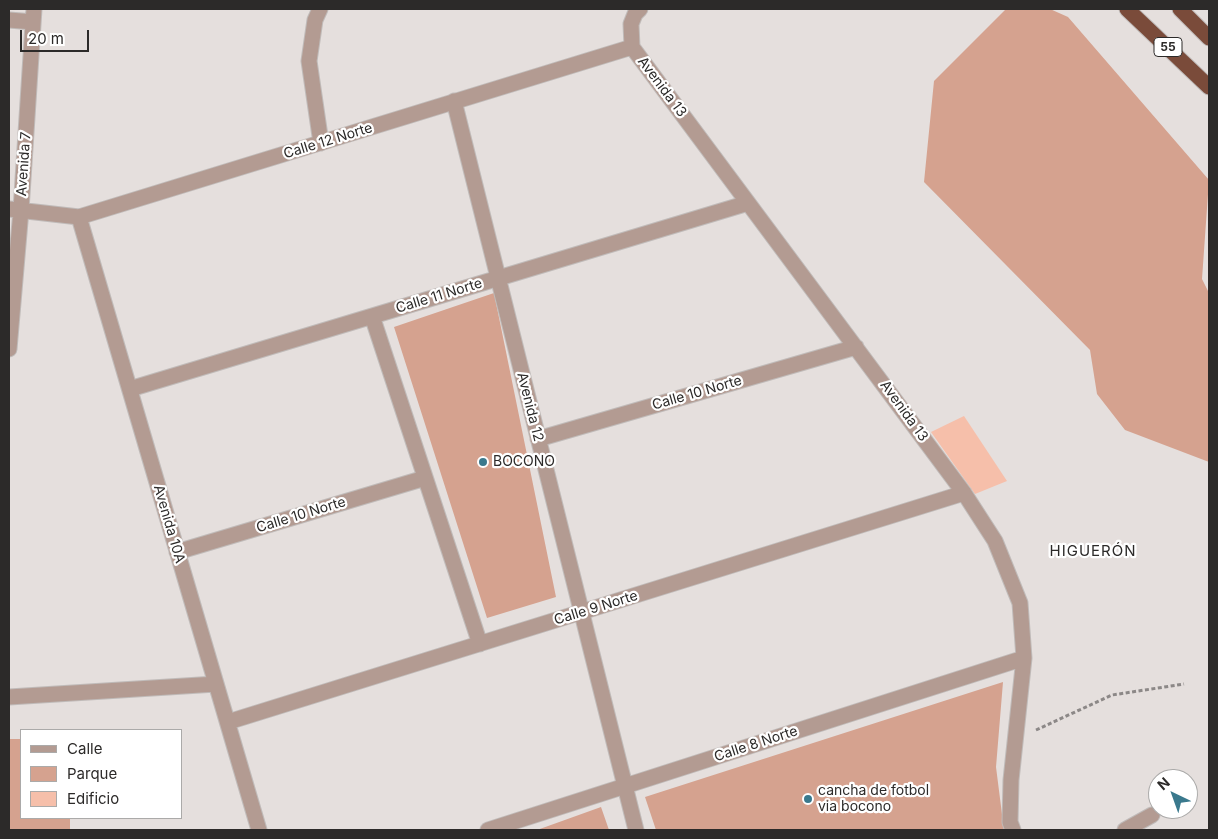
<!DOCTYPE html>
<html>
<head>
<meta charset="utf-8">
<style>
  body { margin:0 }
  #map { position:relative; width:1218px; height:839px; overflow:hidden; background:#e5dfdd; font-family:Inter,sans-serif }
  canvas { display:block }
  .frame { position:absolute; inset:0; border:10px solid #2c2a29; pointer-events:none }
  .legend { position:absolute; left:20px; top:729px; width:162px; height:90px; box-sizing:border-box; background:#fff; border:1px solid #abaaa9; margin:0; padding:6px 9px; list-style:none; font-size:15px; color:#2c2a29 }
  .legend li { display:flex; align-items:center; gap:10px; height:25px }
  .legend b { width:25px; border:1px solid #abaaa9 }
  .north { position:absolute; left:1148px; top:769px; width:50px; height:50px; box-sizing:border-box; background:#fff; border:1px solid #abaaa9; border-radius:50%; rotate:318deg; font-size:14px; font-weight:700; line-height:20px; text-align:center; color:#2c2a29 }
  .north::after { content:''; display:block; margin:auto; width:18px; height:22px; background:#3a798d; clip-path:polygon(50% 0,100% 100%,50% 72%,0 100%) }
  .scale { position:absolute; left:20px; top:30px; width:69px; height:22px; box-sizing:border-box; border:2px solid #2c2a29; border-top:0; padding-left:6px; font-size:15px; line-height:18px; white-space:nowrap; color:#2c2a29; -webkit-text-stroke:4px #fff; paint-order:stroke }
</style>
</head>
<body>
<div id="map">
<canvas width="1218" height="839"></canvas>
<div class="frame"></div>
<ul class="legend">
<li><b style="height:6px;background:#b39b92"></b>Calle</li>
<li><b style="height:14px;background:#d5a28f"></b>Parque</li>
<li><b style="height:14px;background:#f6bfaa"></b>Edificio</li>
</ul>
<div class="north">N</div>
<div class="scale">20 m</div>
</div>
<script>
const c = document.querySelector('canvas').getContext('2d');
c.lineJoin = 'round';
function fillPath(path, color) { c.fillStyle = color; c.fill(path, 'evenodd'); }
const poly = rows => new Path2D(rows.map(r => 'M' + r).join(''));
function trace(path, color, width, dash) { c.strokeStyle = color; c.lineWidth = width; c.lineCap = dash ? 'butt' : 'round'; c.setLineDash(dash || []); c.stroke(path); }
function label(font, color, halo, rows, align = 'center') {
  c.font = font + ' Inter,sans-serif'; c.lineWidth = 4.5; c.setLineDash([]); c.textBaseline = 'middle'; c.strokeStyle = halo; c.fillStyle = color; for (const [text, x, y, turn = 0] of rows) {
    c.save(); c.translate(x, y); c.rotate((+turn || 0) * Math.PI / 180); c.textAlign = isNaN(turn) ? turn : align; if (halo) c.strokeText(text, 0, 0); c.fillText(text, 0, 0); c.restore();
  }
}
const green = poly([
  [1006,9,1050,9,1068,17,1209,180,1202,279,1209,293,1209,462,1125,430,1097,394,1090,350,924,182,934,81],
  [494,293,556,597,487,618,394,327],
  [1003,682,996,767,1004,830,656,830,645,797],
  [9,739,21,739,21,818,70,818,70,830,9,830],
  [601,807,609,830,537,830]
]);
const building = poly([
  [964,416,1007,481,975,494,931,432]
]);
const path = poly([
  [1036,730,1112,695,1184,684]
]);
const minor = poly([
  [320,9,315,20,309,61,321,143],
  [9,20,33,22],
  [632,47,964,493,995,541,1020,603,1024,658,1011,780,1010,822,1013,830],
  [632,47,631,24,635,14,640,9],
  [454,101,636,830],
  [9,209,79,217,632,47],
  [79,217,259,830],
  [372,316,480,644],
  [9,349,21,210,34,9],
  [130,389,748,203],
  [538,439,856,347],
  [177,552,425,478],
  [9,697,216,684],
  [228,722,964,493],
  [488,830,1024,658],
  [1125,830,1152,815]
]);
const highway = poly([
  [1127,9,1209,87],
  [1180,9,1209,38]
]);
const markers = [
  [483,462,5,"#3a798d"],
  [808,799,5,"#3a798d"]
];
const shields = [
  [1168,47,28]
];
const shieldNames = [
  ["55",1168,47]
];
const streetNames = [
  ["Avenida 13",662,87,53],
  ["Calle 12 Norte",328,141,-17],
  ["Avenida 7",24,164,-86],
  ["Calle 11 Norte",439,296,-17],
  ["Calle 10 Norte",697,393,-16],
  ["Avenida 12",530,407,76],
  ["Avenida 13",904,411,54],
  ["Calle 10 Norte",301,515,-17],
  ["Avenida 10A",169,524,74],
  ["Calle 9 Norte",596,608,-17],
  ["Calle 8 Norte",756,744,-18]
];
const poiNames = [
  ["BOCONO",493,462],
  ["cancha de fotbol",818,791],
  ["via bocono",818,807]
];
const neighbourhoodNames = [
  ["HIGUERÓN",1093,551]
];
fillPath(green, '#d5a28f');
fillPath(building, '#f6bfaa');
trace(minor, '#c0bbb9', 17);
trace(highway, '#c0bbb9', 17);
trace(path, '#8c8887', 3, [4, 2.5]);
trace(minor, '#b39b92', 15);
trace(highway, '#7a4b3a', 15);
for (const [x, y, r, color] of markers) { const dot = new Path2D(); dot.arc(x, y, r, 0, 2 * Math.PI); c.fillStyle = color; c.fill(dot); trace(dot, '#fff', 2); }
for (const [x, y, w] of shields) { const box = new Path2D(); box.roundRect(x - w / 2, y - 9.5, w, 19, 4); c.fillStyle = '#fff'; c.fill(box); trace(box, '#2c2a29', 1); }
label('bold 12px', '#2c2a29', null, shieldNames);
label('14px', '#2c2a29', '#fff', streetNames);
label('14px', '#2c2a29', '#fff', poiNames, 'left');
c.letterSpacing = '1px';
label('15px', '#2c2a29', '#fff', neighbourhoodNames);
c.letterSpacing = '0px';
</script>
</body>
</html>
